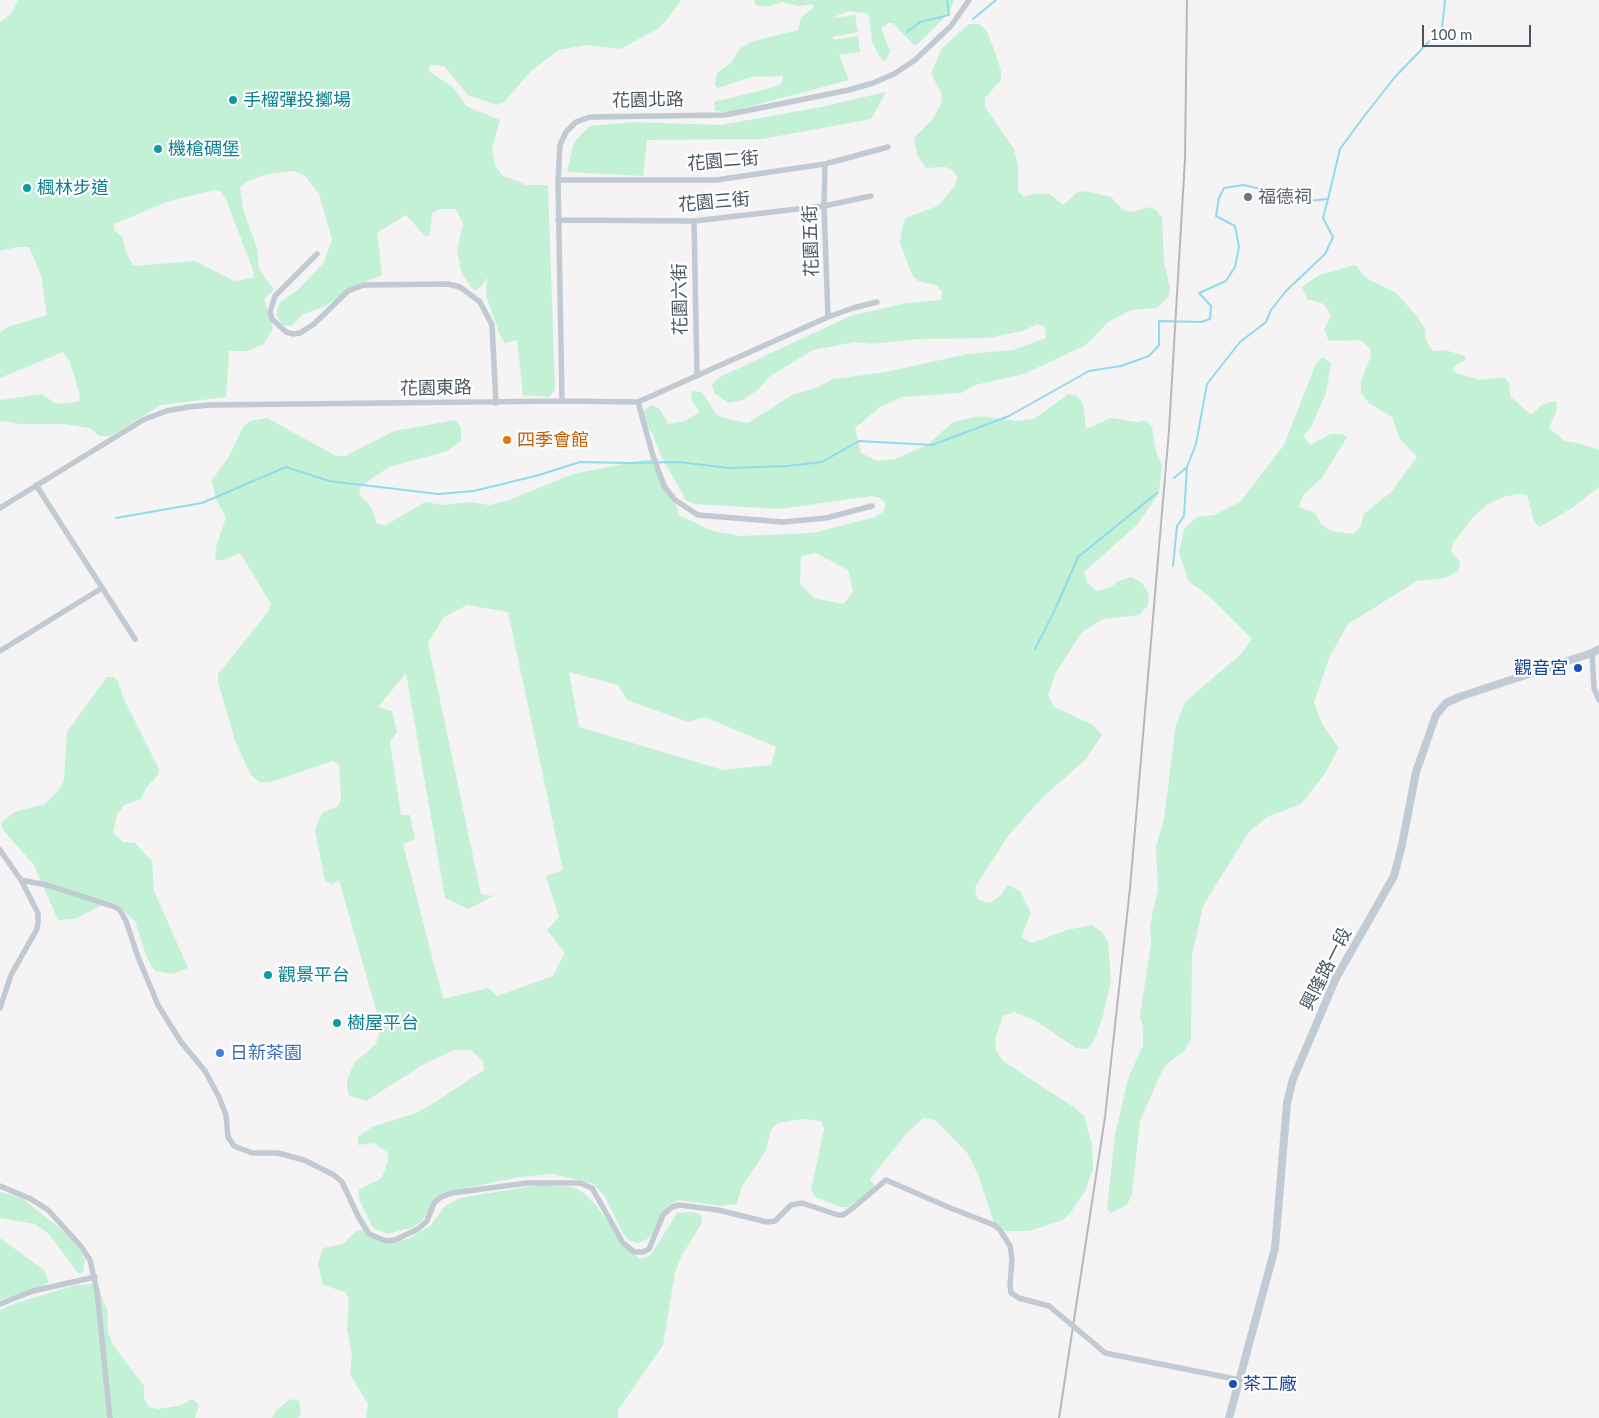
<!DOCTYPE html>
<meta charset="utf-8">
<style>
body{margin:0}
#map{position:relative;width:1599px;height:1418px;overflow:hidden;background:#f5f3f3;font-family:Lato,sans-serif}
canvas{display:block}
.scale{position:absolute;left:1422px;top:25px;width:109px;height:22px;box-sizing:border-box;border:2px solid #4a5661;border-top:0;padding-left:6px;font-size:15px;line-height:18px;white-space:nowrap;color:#4a5661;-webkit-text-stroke:4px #fff;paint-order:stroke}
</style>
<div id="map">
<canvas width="1599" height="1418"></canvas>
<div class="scale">100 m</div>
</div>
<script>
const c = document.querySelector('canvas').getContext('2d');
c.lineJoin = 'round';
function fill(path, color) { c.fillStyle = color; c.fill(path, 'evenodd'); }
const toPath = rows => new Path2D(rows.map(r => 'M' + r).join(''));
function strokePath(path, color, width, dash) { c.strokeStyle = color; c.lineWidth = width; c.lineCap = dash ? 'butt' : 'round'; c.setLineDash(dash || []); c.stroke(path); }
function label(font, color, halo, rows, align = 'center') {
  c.font = font + ' Lato,"Noto Sans TC",sans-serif'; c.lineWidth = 4.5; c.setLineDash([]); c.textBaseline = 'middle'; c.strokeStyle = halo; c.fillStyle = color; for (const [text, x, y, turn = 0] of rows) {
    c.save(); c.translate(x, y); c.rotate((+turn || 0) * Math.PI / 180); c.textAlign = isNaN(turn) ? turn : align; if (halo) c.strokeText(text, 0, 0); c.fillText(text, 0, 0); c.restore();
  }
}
const green = toPath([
 [18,0,681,0,665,22,656,30,620,49,586,45,559,50,531,71,505,101,497,105,468,95,444,66,431,65,428,68,430,72,454,88,466,106,500,120,492,149,495,166,503,176,523,183,525,186,526,185,548,185,555,389,549,397,523,395,517,340,505,343,500,335,486,296,487,277,483,284,476,290,472,288,462,274,457,250,463,224,456,209,440,209,432,213,430,234,426,237,406,215,377,233,382,275,353,287,324,307,303,314,291,326,282,325,276,314,280,302,298,290,324,262,332,239,319,194,305,176,294,171,267,174,246,182,240,188,243,209,257,248,259,269,274,290,264,299,273,328,264,344,247,351,227,351,229,353,226,397,161,405,111,436,99,436,90,428,64,424,21,424,2,421,0,422,0,400,42,394,56,404,79,402,80,396,70,362,63,352,0,378,0,332,8,327,47,315,41,275,29,247,17,247,0,251,0,22,10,15],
 [215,190,221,192,227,202,254,273,253,278,234,281,195,261,133,266,125,250,123,238,114,230,114,224,169,201],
 [754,0,954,0,949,13,918,44,914,45,893,23,889,23,881,28,890,51,885,62,879,56,872,41,869,16,866,13,848,11,832,18,855,15,858,32,832,37,834,40,858,36,860,52,839,55,849,80,729,112,715,111,714,102,779,86,783,80,782,76,751,77,718,88,715,85,717,73,731,63,740,48,751,42,798,30,801,18,814,7,812,4,799,6,782,2,770,6,757,6],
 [969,24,979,24,986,30,993,46,1001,71,1001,80,985,98,985,107,1014,149,1018,166,1018,191,1024,197,1032,194,1050,194,1063,205,1076,193,1085,191,1111,197,1123,210,1132,212,1149,207,1157,211,1162,218,1164,262,1170,288,1169,296,1157,308,1131,310,1108,322,1086,345,1024,374,975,385,961,393,902,397,880,407,855,428,861,453,877,461,895,459,927,445,953,422,981,416,1016,421,1034,419,1068,394,1077,396,1083,403,1086,429,1111,418,1137,422,1146,420,1152,427,1156,452,1162,465,1159,493,1137,525,1084,572,1087,583,1097,591,1109,588,1119,581,1131,577,1142,583,1149,594,1148,605,1139,615,1103,619,1082,632,1056,672,1048,695,1054,707,1093,725,1102,735,1086,759,1041,799,1008,836,975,887,977,899,990,903,1001,895,1008,885,1020,891,1031,913,1021,937,1032,943,1067,930,1092,925,1102,932,1108,942,1111,980,1103,1016,1095,1039,1087,1049,1076,1048,1036,1021,1014,1012,1003,1016,995,1039,996,1051,1003,1061,1075,1108,1084,1116,1092,1144,1093,1168,1085,1191,1071,1212,1063,1220,1029,1231,1006,1231,994,1223,979,1177,968,1154,935,1120,923,1118,906,1134,870,1179,875,1186,871,1194,848,1207,840,1207,816,1197,811,1190,824,1129,821,1121,803,1119,778,1123,772,1128,765,1152,741,1188,737,1204,721,1206,678,1200,669,1205,652,1234,646,1240,638,1243,630,1241,624,1235,605,1197,594,1184,553,1174,519,1177,467,1188,437,1201,427,1216,414,1227,388,1234,373,1228,359,1199,359,1190,382,1178,388,1161,388,1153,374,1143,358,1145,358,1137,372,1127,416,1113,432,1104,484,1070,483,1061,471,1050,454,1050,424,1064,366,1101,350,1096,347,1089,347,1081,354,1063,376,1044,381,1027,339,880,332,884,325,881,315,830,322,813,338,806,341,798,339,764,332,761,268,783,259,782,251,775,235,741,218,682,218,674,268,612,271,604,240,553,224,560,215,560,217,543,226,518,215,497,212,480,228,458,243,427,250,421,267,418,336,456,345,456,394,431,455,420,461,427,461,441,447,451,389,467,361,486,359,494,371,507,377,524,386,525,425,502,443,505,470,502,489,505,507,501,573,474,644,460,654,460,659,466,680,516,713,531,740,536,813,533,875,517,883,512,886,504,880,498,872,496,779,509,694,504,686,500,661,456,652,433,643,420,644,410,652,405,660,409,668,424,685,421,700,412,691,399,692,391,702,392,716,414,723,418,748,423,792,395,818,387,833,379,886,372,968,354,1013,350,1046,338,1045,327,1037,324,1022,331,988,338,920,339,871,344,855,342,813,350,769,377,758,390,743,400,728,403,714,393,712,385,718,378,850,316,906,303,941,300,942,291,936,285,918,281,912,275,900,243,901,235,905,218,938,206,955,186,957,177,953,170,945,167,926,168,917,155,914,138,933,119,941,104,942,95,931,73,942,48],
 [816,553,848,570,853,592,843,604,814,598,800,584,801,556],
 [467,605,508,612,563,870,546,876,559,917,547,930,565,953,553,976,497,996,488,988,443,999,403,844,415,839,410,815,401,815,390,742,397,732,392,711,378,707,406,673,445,898,468,909,493,896,481,894,428,643,444,617],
 [569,672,618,685,627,700,688,722,705,717,776,747,771,765,723,770,579,727],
 [886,92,871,119,762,139,647,140,643,176,567,172,574,142,590,126,633,122,721,125,821,107],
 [1355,265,1366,278,1396,293,1416,315,1425,329,1426,341,1433,351,1445,350,1465,356,1465,360,1454,366,1453,370,1456,373,1480,380,1504,377,1509,383,1510,396,1531,415,1543,404,1556,401,1557,409,1549,428,1565,441,1582,444,1599,450,1599,487,1572,508,1540,527,1534,522,1527,495,1518,494,1503,497,1488,504,1474,516,1453,543,1451,551,1460,562,1458,571,1445,578,1417,581,1348,624,1330,656,1314,702,1322,724,1339,748,1324,775,1301,804,1267,817,1248,833,1203,906,1192,955,1191,1039,1185,1050,1166,1065,1157,1082,1140,1121,1132,1194,1127,1205,1110,1213,1107,1208,1115,1135,1128,1079,1143,1045,1143,1028,1140,1016,1151,944,1150,925,1158,890,1156,847,1164,819,1176,724,1186,701,1241,654,1252,639,1209,596,1189,582,1179,553,1184,529,1197,517,1214,515,1240,502,1284,445,1315,366,1322,357,1331,363,1326,393,1311,427,1303,436,1310,445,1331,434,1342,434,1347,437,1322,478,1303,495,1299,507,1315,513,1321,524,1331,531,1354,534,1361,525,1364,514,1391,492,1417,457,1400,439,1392,417,1369,403,1361,393,1361,380,1371,356,1370,348,1360,340,1329,341,1324,330,1331,315,1324,304,1307,299,1302,287,1319,275],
 [107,677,114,677,118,682,124,699,159,769,158,775,146,788,141,799,124,805,117,815,113,833,123,842,135,843,152,861,154,891,188,968,172,974,155,971,146,956,135,921,117,905,106,903,75,919,58,920,34,865,3,830,1,824,5,819,15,812,45,804,58,791,64,780,67,732],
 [538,1185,572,1187,583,1192,595,1204,627,1249,640,1259,651,1255,677,1213,693,1212,701,1215,702,1223,682,1255,675,1272,663,1345,618,1410,618,1418,366,1418,368,1404,350,1374,352,1355,347,1329,349,1299,345,1292,323,1285,318,1264,323,1248,343,1244,355,1232,363,1229,388,1242,408,1239,430,1226,445,1206,460,1198],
 [0,1192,22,1198,74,1240,85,1259,83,1272,80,1274,77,1272,49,1234,35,1224,0,1218],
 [0,1238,44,1270,49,1282,43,1286,0,1300],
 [93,1284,99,1290,107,1310,108,1332,113,1345,144,1386,144,1399,149,1407,158,1409,182,1405,192,1399,199,1405,195,1418,0,1418,0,1310,16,1303,76,1285],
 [290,1399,299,1401,301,1414,298,1418,272,1418,276,1411]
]);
const stream = toPath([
 [973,19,996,0],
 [907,32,920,22,949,15,947,0],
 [1174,478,1187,467,1196,444,1207,384,1240,342,1266,322,1271,310,1286,291,1325,254,1333,237,1323,218,1328,199],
 [116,518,202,503,286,467,329,481,438,494,474,491,539,475,580,462,630,463,679,462,729,468,787,466,822,462,859,441,932,445,1009,416,1089,371,1121,366,1149,356,1159,345,1159,321,1201,322,1210,319,1211,306,1199,293,1226,281,1235,267,1239,247,1235,226,1216,216,1219,198,1224,188,1243,185,1280,193,1307,201,1328,199,1340,149,1365,115,1395,77,1442,28,1445,0],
 [1173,566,1177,526,1184,516,1187,467],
 [1035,649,1055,610,1078,557,1157,493]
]);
const street = toPath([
 [825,164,824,206,828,317],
 [558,180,716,180,825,164,888,147],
 [558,220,694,221,824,206,871,196],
 [694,221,697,376],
 [317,254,275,296,270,312,272,319,286,332,293,334,300,333,314,324,348,291,364,285,448,284,460,287,480,302,492,325,496,403],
 [562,401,558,180,560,145,566,132,576,122,590,117,725,115,849,90,873,83,894,74,915,60,951,26,969,0],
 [638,402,653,456,664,486,675,500,698,515,783,522,826,518,872,506],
 [36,485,135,639],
 [0,508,143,420,166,411,188,407,210,405,562,401,638,402,828,317,853,308,877,302],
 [0,651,102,588],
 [1592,653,1594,688,1599,700],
 [0,850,21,880,38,913,38,922,37,929,11,975,0,1008],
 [21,880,47,885,115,907,120,910,126,921,138,957,158,1005,181,1042,205,1071,219,1097,226,1115,228,1137,234,1146,252,1153,278,1153,304,1160,334,1175,342,1182,358,1216,369,1234,381,1239,386,1241,395,1240,418,1229,427,1221,434,1203,441,1197,452,1193,527,1183,580,1183,592,1188,623,1243,634,1252,643,1252,649,1249,663,1215,672,1207,679,1205,718,1210,767,1222,775,1221,791,1205,802,1203,838,1215,843,1215,853,1208,886,1180,948,1207,994,1225,1000,1230,1010,1246,1012,1259,1010,1285,1011,1293,1019,1298,1049,1306],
 [0,1186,31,1199,48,1210,80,1245,90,1260,97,1291,110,1418],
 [0,1304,33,1291,95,1277],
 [1096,1345,1105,1353,1240,1380]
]);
const secondary = toPath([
 [1229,1418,1275,1248,1287,1103,1293,1079,1336,978,1394,876,1402,845,1416,772,1436,715,1446,703,1459,697,1592,653,1599,649]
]);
const rail = toPath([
 [1059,1418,1105,1117,1130,888,1169,430,1185,159,1187,0]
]);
const streetBridge = toPath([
 [1049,1306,1096,1345]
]);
const markers = [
 [233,100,5,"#0f9aa8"],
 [158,149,5,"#0f9aa8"],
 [27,188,5,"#0f9aa8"],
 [1248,197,5,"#6b7280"],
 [507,440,5,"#e8710a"],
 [1578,668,5,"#1a4fb4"],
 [268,975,5,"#0f9aa8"],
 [337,1023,5,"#0f9aa8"],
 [220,1053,5,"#3f7fe0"],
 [1233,1384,5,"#1a4fb4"]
];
const cultureNames = [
 ["手榴彈投擲場",243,100],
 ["機槍碉堡",168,149],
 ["楓林步道",37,188],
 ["觀景平台",278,975],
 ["樹屋平台",347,1023]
];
const streetNames = [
 ["花園北路",648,100,-1],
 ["花園二街",723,161,-5],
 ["花園三街",714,202,-5],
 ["花園五街",811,241,-92],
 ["花園六街",680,299,-91],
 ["花園東路",436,388,-1],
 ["興隆路一段",1326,969,-63]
];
const worshipNames = [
 ["福德祠",1258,197]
];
const foodNames = [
 ["四季會館",517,440]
];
const transitNames = [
 ["觀音宮",1568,668],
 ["茶工廠",1243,1384,"left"]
];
const shopNames = [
 ["日新茶園",230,1053]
];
fill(green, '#c3f1d5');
strokePath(stream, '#90daee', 2);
strokePath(street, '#c1cad2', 5.5);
strokePath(secondary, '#c1cbd6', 8);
strokePath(rail, '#b5b8bd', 2);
strokePath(streetBridge, '#c1cad2', 5.5);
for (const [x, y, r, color] of markers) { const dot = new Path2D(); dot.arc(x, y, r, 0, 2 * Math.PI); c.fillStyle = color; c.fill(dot); strokePath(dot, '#fff', 2); }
label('18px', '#0d838f', '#fff', cultureNames, 'left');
label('18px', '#4a5661', '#fff', streetNames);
label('18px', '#5b616d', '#fff', worshipNames, 'left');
label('18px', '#c56008', '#fff', foodNames, 'left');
label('18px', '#164399', '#fff', transitNames, 'right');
label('18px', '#366cbe', '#fff', shopNames, 'left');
</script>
